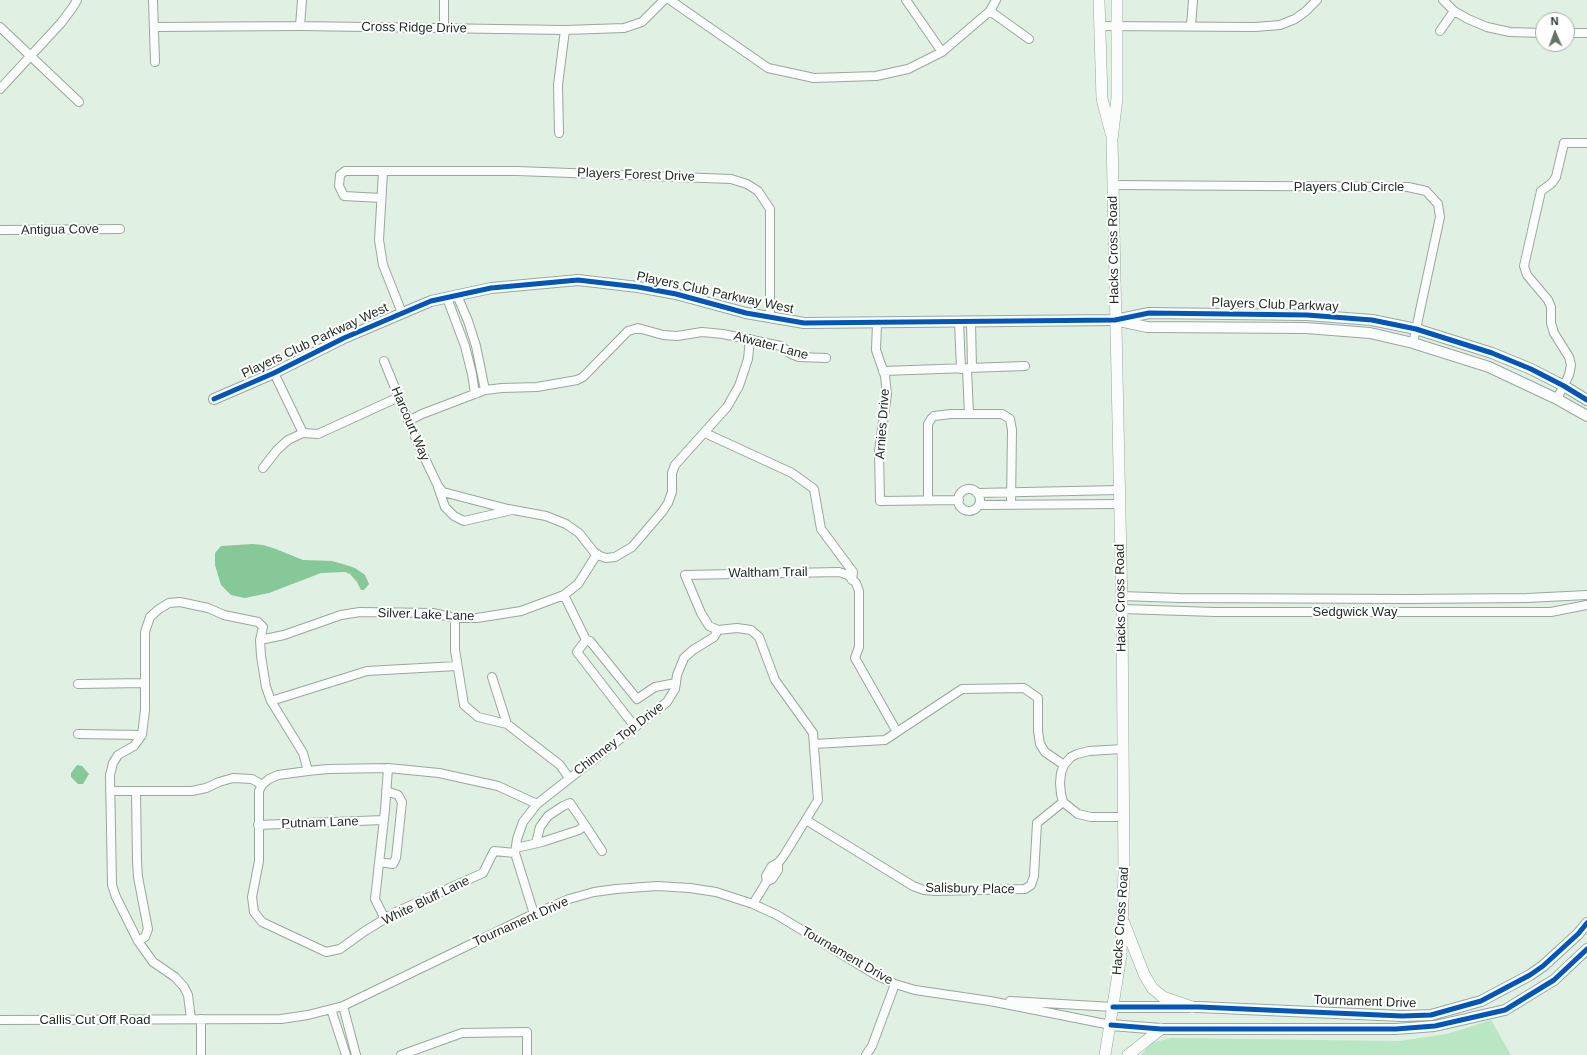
<!DOCTYPE html>
<style>
body{margin:0}
#map{position:relative;width:1587px;height:1055px;overflow:hidden;background:#e0f1e3;font-family:Arial,sans-serif}
canvas{display:block}
.north{position:absolute;left:1535px;top:12px;width:40px;height:40px;box-sizing:border-box;background:#fff;border:1px solid #a7aca8;border-radius:50%;rotate:358deg;font-size:11px;font-weight:700;line-height:16px;text-align:center;color:#232f25}
.north::after{content:'';display:block;margin:auto;width:14px;height:18px;background:#657368;clip-path:polygon(50% 0,100% 100%,50% 72%,0 100%)}
</style>
<div id="map">
<canvas width="1587" height="1055"></canvas>
<div class="north">N</div>
</div>
<script>
const c = document.querySelector('canvas').getContext('2d');
c.lineJoin = 'round';
function fill(path, color) { c.fillStyle = color; c.fill(path, 'evenodd'); }
const toPath = rows => new Path2D(rows.map(r => 'M' + r).join(''));
function strokePath(path, color, width, dash) { c.strokeStyle = color; c.lineWidth = width; c.lineCap = dash ? 'butt' : 'round'; c.setLineDash(dash || []); c.stroke(path); }
function label(font, color, halo, rows, align = 'center') {
  c.font = font + ' Arial,sans-serif'; c.lineWidth = 4; c.setLineDash([]); c.textBaseline = 'middle'; c.strokeStyle = halo; c.fillStyle = color; for (const [text, x, y, turn = 0] of rows) {
    c.save(); c.translate(x, y); c.rotate((+turn || 0) * Math.PI / 180); c.textAlign = isNaN(turn) ? turn : align; if (halo) c.strokeText(text, 0, 0); c.fillText(text, 0, 0); c.restore();
  }
}
const green = toPath([
 [1491,1020,1511,1055,1141,1055,1151,1043,1171,1038,1399,1041,1447,1034]
]);
const water = toPath([
 [252,544,263,545,276,549,303,560,332,561,343,564,355,568,365,575,369,584,364,590,361,590,357,582,350,574,345,572,321,573,269,593,245,598,231,595,221,585,215,565,215,553,221,546],
 [77,765,82,766,89,774,83,784,78,784,71,777,71,773]
]);
const minor = toPath([
 [153,0,155,62],
 [444,0,444,29],
 [670,0,768,68,814,78,876,76,908,69,942,52,990,11,996,0],
 [906,0,942,52],
 [1443,0,1454,11,1468,19,1487,27,1510,32,1543,33],
 [990,11,1029,39],
 [300,26,302,0],
 [1100,26,1255,27,1280,25,1295,19,1306,11,1317,0],
 [1191,26,1193,0],
 [0,27,79,102],
 [154,27,300,26,565,30,624,28,642,22,664,0],
 [1440,31,1454,11],
 [1567,33,1587,33],
 [0,89,61,23,73,7,77,0],
 [559,133,558,85,565,30],
 [383,172,379,240,383,265,402,313],
 [1113,185,1408,187,1426,191,1438,204,1440,217,1413,343],
 [381,198,344,196,339,186,340,175,345,171,517,171,731,179,747,184,758,191,770,209,770,316],
 [0,230,120,229],
 [457,295,468,321,476,346,485,390],
 [447,298,465,346,472,374,475,394],
 [959,322,961,369],
 [971,322,972,368],
 [877,323,876,350,885,376,887,394,879,451,880,501,959,500],
 [384,361,419,446,438,486,443,492,508,509,546,516,566,524,579,533,594,552,600,556,606,558,615,557,632,547,662,512,668,503,672,492,672,473,675,465,727,407,739,386,748,359,750,339],
 [967,369,969,414],
 [883,371,1025,366],
 [274,373,303,433],
 [1557,399,1569,375,1571,365,1569,357,1554,333,1551,323,1551,307,1548,300,1527,275,1524,266,1541,191,1552,183,1556,177,1564,143,1587,143],
 [408,421,422,414,485,390,502,388,537,387,577,380,583,377,628,331,638,328,663,335,677,336,702,332,723,334,781,346,791,354,799,357,826,358],
 [705,433,792,473,814,489,821,529,853,572,852,580],
 [263,468,277,450,288,440,303,433,318,434,399,397],
 [438,487,445,507,454,516,464,521,512,510],
 '958 500a11 11 0 1 1 22 0a11 11 0 1 1-22 0Z',
 [977,493,1119,490],
 [928,500,928,424,931,419,934,416,951,414,1002,414,1010,419,1012,430,1011,505],
 [979,505,1120,504],
 [564,595,586,640],
 [1121,596,1179,598,1407,599,1527,598,1587,595],
 [1122,609,1215,612,1551,612,1587,605],
 [455,618,455,650,464,705,478,717,507,724,560,765,569,778],
 [260,640,284,635,341,615,360,612,433,613,455,618,477,618,521,611,564,595,578,584,597,554],
 [586,640,590,641,637,699,655,687,676,683],
 [586,640,577,652,635,727],
 [492,677,507,724],
 [78,684,144,683],
 [271,701,367,671,457,666],
 [78,734,142,735],
 [814,744,885,740,962,689,1024,688,1038,698,1038,731,1040,744,1045,752,1064,765],
 [1122,749,1089,751,1077,754,1071,757,1064,765,1061,773,1060,783,1061,794,1063,802,1078,814,1091,817,1124,817],
 [262,785,259,791,259,861,252,897,254,912,262,922,326,952,340,949,365,931,396,912,483,873,494,851,515,853],
 [110,791,192,791,206,788,219,782,233,778,252,779,262,785,269,779,278,775,308,771,328,769,388,768,439,773,498,786,537,804],
 [136,791,137,861,138,877,148,929,145,937,138,941,153,962,175,977,184,987,188,995,191,1019],
 [806,820,913,886,924,890,935,891,1025,889,1031,885,1034,876,1037,823,1063,802],
 [258,825,383,820],
 [585,825,602,851],
 [516,848,542,842,579,830,585,825,570,803,563,806,548,816,540,827,536,843],
 [379,862,393,864,396,858,402,802,398,795,386,791],
 [767,881,772,879,778,870,778,863],
 [753,904,767,881,766,876,770,869,772,866,778,863,783,857,818,800,813,733,775,680,759,637,751,630,737,628,718,630,709,626,701,613,685,575,839,572,848,575,856,583,859,591,859,647,855,658,897,732],
 [534,914,515,853,517,839,523,822,537,804,667,702,675,689,677,675,684,658,693,650,714,637,718,630],
 [385,919,375,899,385,810,388,768],
 [138,941,116,897,112,885,110,775,113,763,118,755,134,746,142,735,145,710,145,632,150,617,159,609,169,603,180,602,208,608,224,615,258,622,263,627,260,640,261,656,266,687,271,701,303,753,308,771],
 [1010,1001,1113,1007],
 [343,1006,356,1055],
 [331,1009,346,1055],
 [201,1019,201,1055],
 [0,1020,281,1019,308,1015,343,1006,527,917,569,899,594,892,616,889,657,886,690,888,716,892,753,904,777,915,876,975,895,984,915,990,990,1001,1111,1025],
 [401,1055,462,1033,527,1032,527,1055],
 [866,1055,872,1046,895,984]
]);
const tertiary = toPath([
 [1119,321,1147,327,1306,328,1370,333,1413,343,1489,367,1557,399,1587,416],
 [214,399,274,373,344,338,431,301,491,288,578,280,638,287,676,294,746,313,804,323,1115,320,1149,313,1307,315,1372,320,1416,329,1492,353,1531,369,1564,386,1587,400],
 [1113,1007,1199,1007,1402,1016,1431,1015,1481,1001,1530,975,1543,966,1578,934,1587,923],
 [1111,1025,1161,1029,1396,1029,1435,1026,1505,1010,1554,980,1587,949]
]);
const secondary = toPath([
 [1099,0,1102,99,1111,133],
 [1124,923,1144,974,1152,988,1163,997,1192,1007],
 [1105,1055,1121,955,1124,873,1122,609,1112,139,1117,98,1117,0],
 [1128,1055,1161,1029]
]);
const cycleway = toPath([
 [214,399,274,373,344,338,431,301,491,288,578,280,638,287,676,294,746,313,804,323,1115,320,1149,313,1307,315,1372,320,1416,329,1492,353,1531,369,1564,386,1587,400],
 [1113,1007,1199,1007,1402,1016,1431,1015,1481,1001,1530,975,1543,966,1578,934,1587,923],
 [1111,1025,1161,1029,1396,1029,1435,1026,1505,1010,1554,980,1587,949]
]);
const streetNames = [
 ["Cross Ridge Drive",414,28,1],
 ["Players Forest Drive",636,175,2],
 ["Players Club Circle",1349,187],
 ["Antigua Cove",60,230,-1],
 ["Hacks Cross Road",1114,250,-91],
 ["Players Club Parkway West",715,293,12],
 ["Players Club Parkway",1275,305,2],
 ["Players Club Parkway West",315,341,-25],
 ["Atwater Lane",771,346,15],
 ["Harcourt Way",410,424,67],
 ["Arnies Drive",883,424,-86],
 ["Waltham Trail",768,573,-1],
 ["Hacks Cross Road",1121,598,-91],
 ["Sedgwick Way",1355,612],
 ["Silver Lake Lane",426,615,2],
 ["Chimney Top Drive",619,739,-38],
 ["Putnam Lane",320,823,-2],
 ["Salisbury Place",970,889,1],
 ["White Bluff Lane",426,901,-26],
 ["Hacks Cross Road",1121,921,-86],
 ["Tournament Drive",521,922,-24],
 ["Tournament Drive",847,956,30],
 ["Tournament Drive",1365,1002,2],
 ["Callis Cut Off Road",95,1020]
];
fill(green, '#b9e7c3');
fill(water, '#86c897');
strokePath(minor, '#9aa79d', 10);
strokePath(tertiary, '#9aa79d', 12);
strokePath(secondary, '#9aa79d', 12);
strokePath(minor, '#fafdfb', 8);
strokePath(tertiary, '#fafdfb', 10);
strokePath(secondary, '#fafdfb', 11);
strokePath(cycleway, '#0057b8', 5);
label('13px', '#232f25', '#fff', streetNames);
</script>
